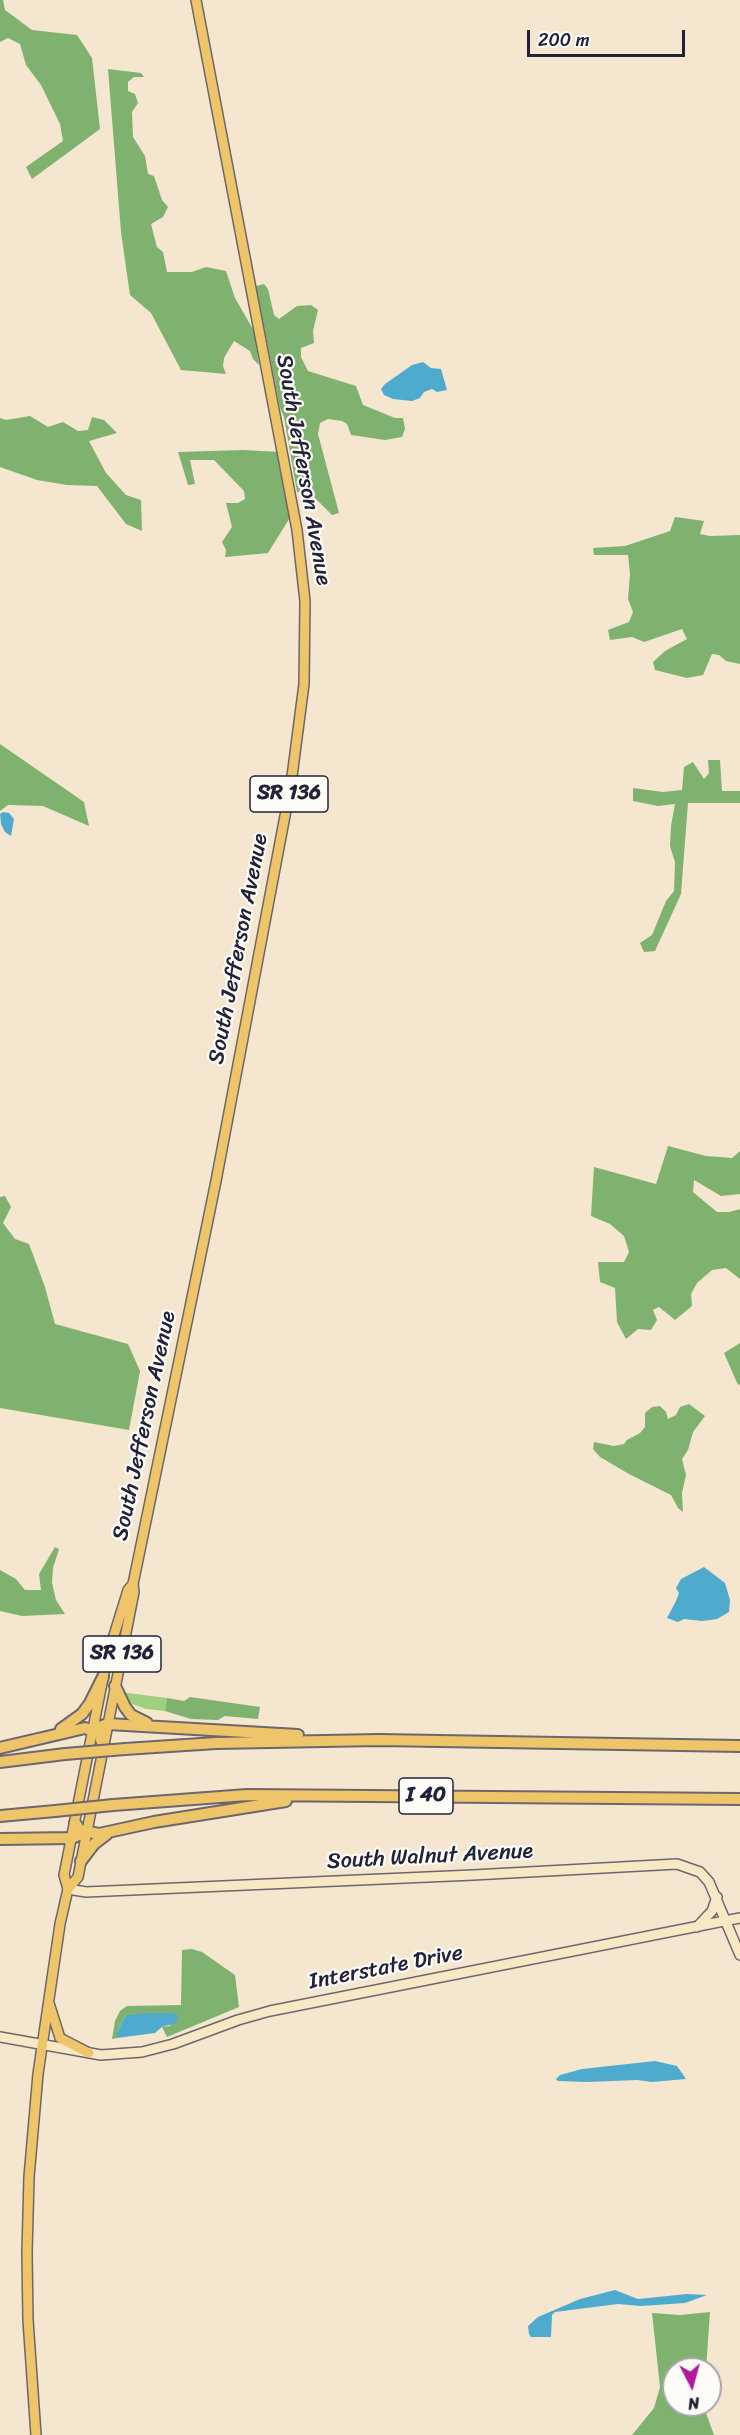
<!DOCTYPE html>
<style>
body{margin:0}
#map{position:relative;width:740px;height:2435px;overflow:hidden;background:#f5e6d0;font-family:Sriracha,sans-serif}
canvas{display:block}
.north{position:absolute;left:662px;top:2357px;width:60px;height:60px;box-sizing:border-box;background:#fdfcf7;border:2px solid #a5a5ac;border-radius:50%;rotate:174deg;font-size:16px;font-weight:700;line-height:24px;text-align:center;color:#22223b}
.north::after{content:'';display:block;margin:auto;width:21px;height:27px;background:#b5179e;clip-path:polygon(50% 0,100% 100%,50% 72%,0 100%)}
.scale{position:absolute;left:527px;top:30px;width:158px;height:27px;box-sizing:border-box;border:3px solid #22223b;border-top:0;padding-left:8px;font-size:18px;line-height:21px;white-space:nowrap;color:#22223b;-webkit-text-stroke:4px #fdfcf7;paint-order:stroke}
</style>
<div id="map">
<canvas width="740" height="2435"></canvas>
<div class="north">N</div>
<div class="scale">200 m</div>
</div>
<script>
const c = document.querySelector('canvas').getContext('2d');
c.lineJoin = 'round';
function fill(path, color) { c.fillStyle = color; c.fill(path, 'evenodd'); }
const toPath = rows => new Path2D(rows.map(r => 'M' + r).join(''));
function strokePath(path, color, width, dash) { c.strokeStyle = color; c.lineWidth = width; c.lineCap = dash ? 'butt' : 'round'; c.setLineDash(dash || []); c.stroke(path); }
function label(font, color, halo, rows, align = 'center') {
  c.font = font + ' Sriracha,sans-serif'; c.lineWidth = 4.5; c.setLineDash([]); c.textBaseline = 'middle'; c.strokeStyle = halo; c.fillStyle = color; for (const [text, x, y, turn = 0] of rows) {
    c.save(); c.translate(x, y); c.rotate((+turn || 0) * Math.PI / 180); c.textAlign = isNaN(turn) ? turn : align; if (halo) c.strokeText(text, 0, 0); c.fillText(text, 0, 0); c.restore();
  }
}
const green = toPath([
 [120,1692,167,1698,165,1711,146,1709,127,1702]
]);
const forest = toPath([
 [0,0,3,0,5,10,32,30,77,35,92,58,100,129,32,179,26,167,63,141,60,124,41,85,26,65,20,44,8,38,0,42],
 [108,69,141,73,144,77,134,77,128,82,128,91,135,94,138,103,132,112,133,137,145,156,148,174,154,176,162,200,168,207,163,217,151,224,157,247,163,252,167,272,192,272,206,267,226,271,235,298,254,331,259,365,253,359,250,351,234,341,224,358,223,366,226,374,181,370,151,313,130,295,121,232],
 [264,284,268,289,274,315,279,319,297,306,311,305,318,310,313,331,314,343,301,348,301,357,308,371,356,386,363,405,395,418,403,418,405,429,402,437,385,440,351,435,347,424,342,421,328,419,320,423,318,434,339,513,332,515,311,494,297,492,284,417,280,408,256,286],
 [30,416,48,427,63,422,78,431,88,430,92,417,104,420,117,433,89,441,106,473,126,495,141,500,142,531,126,524,97,486,67,485,37,480,0,467,0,418,6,420],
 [243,450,280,452,291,516,268,553,225,557,226,550,222,542,232,527,226,503,238,503,245,499,244,491,214,460,190,460,195,484,188,485,178,452],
 [675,517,704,521,700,534,710,536,740,535,740,664,726,661,719,655,712,654,703,675,687,678,655,670,653,662,665,651,687,639,682,629,644,642,632,637,610,640,608,630,629,622,633,612,628,599,630,574,628,555,594,555,593,548,625,546,670,531],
 [0,744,84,802,89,826,43,806,8,805,0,811],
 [708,760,720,760,722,791,740,791,740,803,688,803,681,894,655,951,644,952,640,943,652,935,666,901,674,891,675,862,670,846,671,826,675,804,658,806,633,801,633,788,663,792,682,790,684,767,693,762,704,779,709,773],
 [668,1146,706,1156,732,1158,740,1151,740,1194,721,1196,694,1180,693,1192,717,1212,729,1212,740,1209,740,1279,726,1268,712,1270,697,1283,691,1294,692,1306,675,1320,659,1307,653,1310,657,1320,651,1330,638,1329,626,1339,617,1322,615,1288,600,1282,598,1262,624,1262,629,1252,624,1236,610,1224,591,1216,594,1167,656,1184],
 [5,1196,11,1207,3,1223,15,1239,29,1244,45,1287,55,1324,128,1344,140,1371,129,1430,0,1408,0,1197],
 [740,1343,740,1384,738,1385,724,1353],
 [689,1404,705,1416,693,1432,688,1450,682,1459,686,1475,682,1493,683,1512,678,1508,671,1495,629,1474,600,1457,593,1449,594,1442,614,1446,624,1444,627,1440,640,1433,645,1427,645,1413,652,1407,660,1406,666,1412,668,1419,676,1415,680,1407],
 [55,1547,59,1549,53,1568,52,1583,56,1600,65,1614,22,1616,0,1611,0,1570,16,1579,25,1590,41,1590,39,1574],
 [190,1697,260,1707,258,1719,225,1716,218,1720,191,1719,165,1711,167,1698,184,1701],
 [192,1949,202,1952,235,1975,239,2007,167,2037,162,2027,170,2026,173,2013,126,2015,117,2032,117,2038,112,2039,115,2021,120,2011,127,2006,181,2005,182,1950],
 [710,2312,706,2369,674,2369,674,2405,703,2405,714,2435,632,2435,654,2408,660,2387,652,2313,680,2315]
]);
const water = toPath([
 [423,362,431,368,441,369,447,390,437,392,432,389,424,392,420,398,412,401,393,399,384,395,381,389,385,384,412,365],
 [3,812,9,813,14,819,11,836,5,832,1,824,0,814],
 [704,1567,725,1583,730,1600,729,1612,717,1619,702,1621,684,1619,678,1622,667,1618,676,1601,679,1593,676,1588,681,1579],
 [147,2013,173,2013,177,2015,178,2018,176,2023,162,2027,155,2033,117,2038,117,2032,126,2015],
 [655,2061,677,2066,686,2079,652,2082,637,2080,587,2082,558,2081,556,2079,560,2075,582,2069],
 [615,2290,638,2299,687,2294,707,2295,685,2303,641,2306,618,2304,555,2312,552,2315,551,2337,531,2337,529,2334,528,2326,538,2317,580,2299]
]);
const secondary = toPath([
 [68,1889,86,1892,473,1875,677,1864,700,1872,709,1882,740,1955],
 [697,1927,712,1911,717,1897],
 [0,2037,101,2055,142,2052,173,2044,238,2020,270,2011,740,1918]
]);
const primary = toPath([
 [68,1889,64,1875,107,1658,128,1590,133,1584,216,1181,291,784,304,684,305,601,297,530,196,0],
 [49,2003,60,2038,89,2053],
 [36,2435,28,2320,27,2253,29,2177,38,2074,60,1924,68,1889,78,1877,134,1592,133,1584]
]);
const highway = toPath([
 [115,1686,125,1707,131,1715,147,1723],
 [61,1729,82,1714,90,1703,103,1677],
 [93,1729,108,1724,298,1735],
 [0,1748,85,1728,99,1733,103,1746],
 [125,1749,216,1743,379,1740,740,1746],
 [0,1762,65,1754],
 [113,1805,247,1795,740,1799],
 [0,1816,55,1811],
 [75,1823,80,1830,99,1834,154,1822,286,1801],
 [0,1839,72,1838,86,1832],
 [81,1861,94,1844,107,1834]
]);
const highwayBridge = toPath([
 [65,1754,125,1749],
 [55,1811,113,1805]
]);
const shields = [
 [289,794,78],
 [122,1654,78],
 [426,1796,54]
];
const shieldNames = [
 ["SR 136",289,794],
 ["SR 136",122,1654],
 ["I 40",426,1796]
];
const streetNames = [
 ["South Jefferson Avenue",303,470,80],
 ["South Jefferson Avenue",239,949,-79],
 ["South Jefferson Avenue",145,1426,-78],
 ["South Walnut Avenue",430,1857,-3],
 ["Interstate Drive",386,1968,-11]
];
fill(green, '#9ed07f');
fill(forest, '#7eb26e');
fill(water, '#4fabcd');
strokePath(secondary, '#6c676f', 12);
strokePath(primary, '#6c676f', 12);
strokePath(highway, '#6c676f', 14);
strokePath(secondary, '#f8e8c3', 9);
strokePath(primary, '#eec569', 9);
strokePath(highway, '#eec569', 10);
strokePath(highwayBridge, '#6c676f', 14, []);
strokePath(highwayBridge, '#eec569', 10);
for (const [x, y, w] of shields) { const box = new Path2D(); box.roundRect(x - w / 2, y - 18, w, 36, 4.5); c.fillStyle = '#fdfcf7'; c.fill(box); strokePath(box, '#22223b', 1.5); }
label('bold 21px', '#22223b', null, shieldNames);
label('22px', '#22223b', '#fdfcf7', streetNames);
</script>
